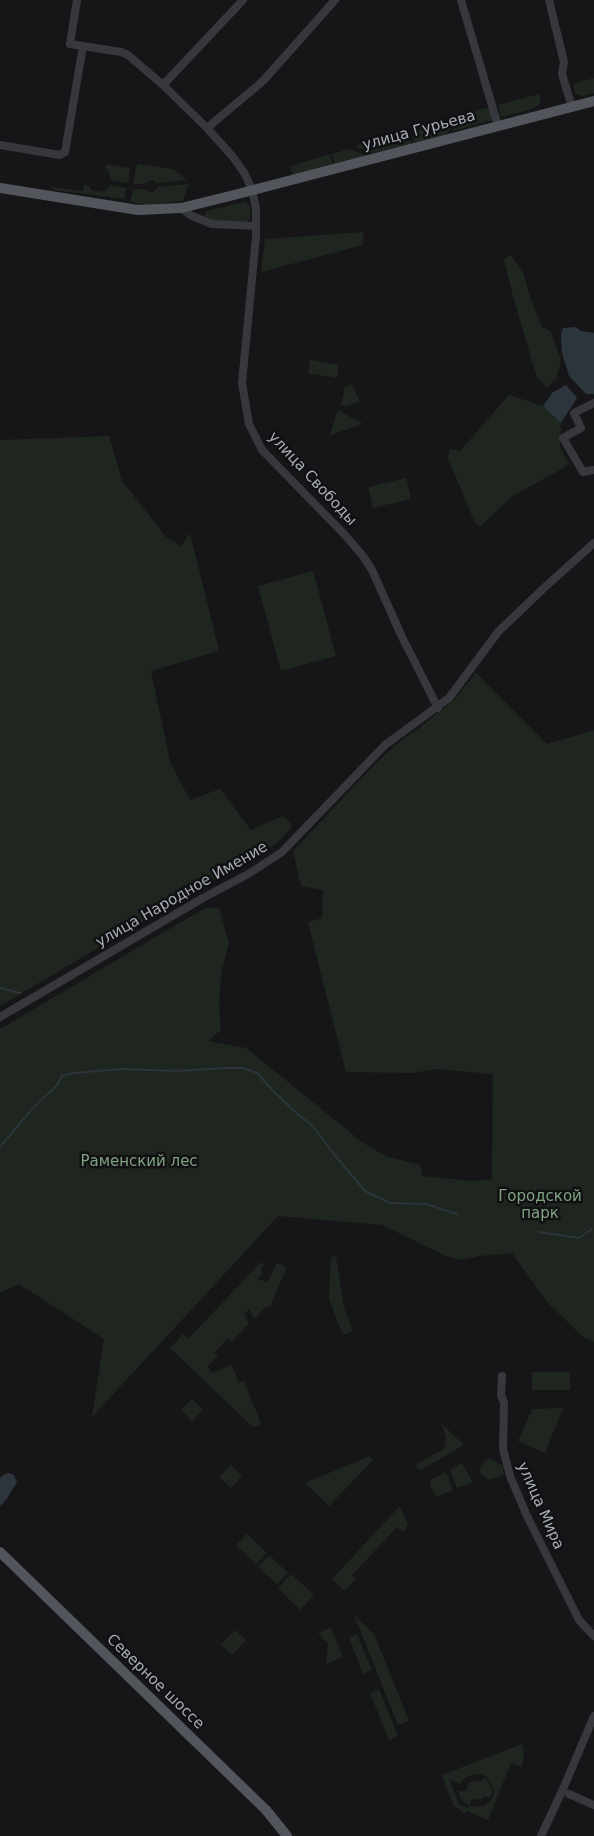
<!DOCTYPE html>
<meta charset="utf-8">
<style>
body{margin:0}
canvas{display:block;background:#161618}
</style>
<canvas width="594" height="1836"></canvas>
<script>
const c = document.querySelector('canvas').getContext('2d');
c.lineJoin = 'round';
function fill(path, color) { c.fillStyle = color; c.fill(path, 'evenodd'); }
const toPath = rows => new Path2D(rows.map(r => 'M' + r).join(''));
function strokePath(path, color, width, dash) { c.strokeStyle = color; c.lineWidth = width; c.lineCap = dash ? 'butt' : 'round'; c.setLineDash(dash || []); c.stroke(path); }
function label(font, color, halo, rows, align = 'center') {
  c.font = font + ' "DejaVu Sans",sans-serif'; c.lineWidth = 5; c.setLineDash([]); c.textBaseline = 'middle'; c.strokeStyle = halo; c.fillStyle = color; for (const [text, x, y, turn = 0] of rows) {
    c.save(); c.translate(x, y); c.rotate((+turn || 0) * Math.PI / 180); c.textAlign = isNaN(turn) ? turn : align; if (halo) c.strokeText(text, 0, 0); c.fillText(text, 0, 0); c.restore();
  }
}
const green = toPath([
 [594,78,594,93,582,96,575,93,573,84],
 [539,94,541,103,532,109,501,117,498,105],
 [490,107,493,120,452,131,467,113],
 [460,118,446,135,414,143,412,132],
 [409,132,412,144,372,153,354,146],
 [349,149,367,156,335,164,332,154],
 [330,154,333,164,293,176,290,166],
 [106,164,130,168,128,183,111,180,108,170,105,169],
 [137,164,173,169,187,180,156,183,154,180,151,180,144,184,133,184],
 [84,184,90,187,91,190,104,192,110,185,127,188,124,199,54,190,50,187,83,191],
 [189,184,183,201,147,205,130,202,133,189,145,189,149,192,153,192,158,187],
 [245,202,251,207,250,219,247,222,208,220,204,217,206,211],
 [363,232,363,245,261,272,265,239],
 [511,255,523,273,531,300,542,327,551,332,561,360,556,379,547,387,537,378,513,296,504,259],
 [310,360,339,365,337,378,308,373],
 [352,384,360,402,346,406,341,405,345,387],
 [509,395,543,406,561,423,560,447,569,464,555,473,512,496,481,526,475,523,448,458,450,449,460,451],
 [338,410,363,424,330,435],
 [109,436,122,481,166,537,181,546,190,533,219,651,151,671,170,762,190,800,220,789,251,830,283,816,291,823,291,828,276,844,245,864,197,889,0,1006,0,440],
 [406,478,411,499,373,508,368,487],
 [313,571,336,656,281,671,258,586],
 [476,673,547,744,594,730,594,1342,583,1337,547,1302,512,1253,479,1256,460,1260,446,1256,382,1225,278,1216,92,1417,104,1339,19,1284,0,1293,0,1029,205,908,219,908,229,943,222,969,219,1002,221,1030,208,1041,246,1048,362,1142,385,1156,420,1165,422,1176,472,1181,492,1179,493,1074,436,1069,412,1073,346,1072,308,922,322,918,323,890,301,886,293,851,376,763,405,737,418,729,454,700],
 [336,1256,344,1308,353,1331,343,1335,329,1299,331,1257],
 [261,1262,264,1265,260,1270,263,1273,257,1279,268,1282,277,1263,287,1267,270,1307,267,1306,254,1319,249,1309,244,1314,249,1324,231,1342,228,1338,214,1353,218,1356,208,1366,211,1373,232,1365,239,1383,244,1381,261,1424,253,1427,170,1348,183,1334,189,1338],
 [532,1372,570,1372,570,1390,532,1390],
 [192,1399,203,1410,192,1421,181,1410],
 [563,1408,545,1453,518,1441,532,1409],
 [442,1424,464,1445,421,1470,417,1469,416,1466,418,1463,444,1449,446,1439],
 [370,1456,373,1460,329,1506,305,1483],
 [490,1459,502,1465,504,1472,503,1475,489,1480,481,1475,479,1469,484,1461],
 [462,1463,472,1481,471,1483,457,1488,450,1470],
 [231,1465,242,1476,231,1488,219,1477],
 [446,1472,453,1490,436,1497,430,1486,431,1480],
 [400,1506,408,1525,403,1532,397,1527,352,1575,356,1579,345,1591,332,1579],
 [247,1534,267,1553,256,1564,236,1545],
 [269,1555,288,1573,277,1584,258,1567],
 [291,1574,314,1595,300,1610,278,1588],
 [354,1615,374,1634,409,1721,398,1725],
 [331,1628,343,1657,326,1664,328,1644,318,1633],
 [235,1630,246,1640,232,1655,221,1645],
 [357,1634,372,1670,363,1674,349,1637],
 [379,1689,398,1736,389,1740,370,1693],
 [522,1744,524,1751,522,1767,511,1763,488,1820,467,1811,465,1814,453,1805,442,1775],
 [474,1774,481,1774,488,1778,494,1791,492,1799,484,1806,476,1807,469,1805,471,1800,481,1799,485,1796,490,1798,492,1792,490,1785,487,1779,483,1778,481,1782,474,1781,469,1783,466,1791,458,1791,462,1801,469,1805,468,1808,459,1804,449,1779,460,1784,464,1778]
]);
const water = toPath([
 [576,327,581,331,594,333,594,394,586,394,569,376,562,353,561,334,563,328],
 [566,385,577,398,561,423,543,406,553,392],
 [9,1473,14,1475,17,1482,6,1500,0,1506,0,1478,5,1474]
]);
const stream = toPath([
 [0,988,20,993],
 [0,1147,32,1109,58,1084,62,1076,73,1073,122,1069,177,1071,225,1068,243,1068,257,1073,273,1091,301,1117,312,1125,338,1159,365,1191,390,1203,426,1204,457,1214],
 [539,1232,579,1238,592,1229]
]);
const minor = toPath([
 [77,0,70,44,121,52,128,55,163,85,207,128,233,157,245,174,252,190,256,208,256,237,242,383,249,424,262,450,345,535,363,556,372,570,402,637,438,708],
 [461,0,498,126],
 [549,0,564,62,562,74,572,107],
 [163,85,243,0],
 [207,128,263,81,335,0],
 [0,145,60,155,65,152,83,46],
 [181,208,192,216,212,224,256,226],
 [594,403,574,413,581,428,563,438,583,472,594,470],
 [0,1017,203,898,250,873,282,852,385,745,449,698,498,632,545,587,594,543],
 [502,1376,501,1395,504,1403,503,1449,510,1476,527,1516,579,1620,594,1636],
 [569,1794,594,1805],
 [541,1836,563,1789,594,1716]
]);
const major = toPath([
 [0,188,138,210,181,208,234,195,594,101],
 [0,1552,266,1810,287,1836]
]);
const streetNames = [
 ["улица Гурьева",419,131,-15],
 ["улица Свободы",312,479,47],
 ["улица Народное Имение",182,895,-30],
 ["улица Мира",540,1506,66],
 ["Северное шоссе",155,1682,44]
];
const parkNames = [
 ["Раменский лес",139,1162],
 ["Городской",540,1197],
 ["парк",540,1214]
];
fill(green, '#1e261f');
fill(water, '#2c353c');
strokePath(stream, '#2c353c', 2);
strokePath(minor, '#37383d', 8);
strokePath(major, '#53555c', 10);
label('15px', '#a8adb8', '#111113', streetNames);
label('15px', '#7fa381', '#111113', parkNames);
</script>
